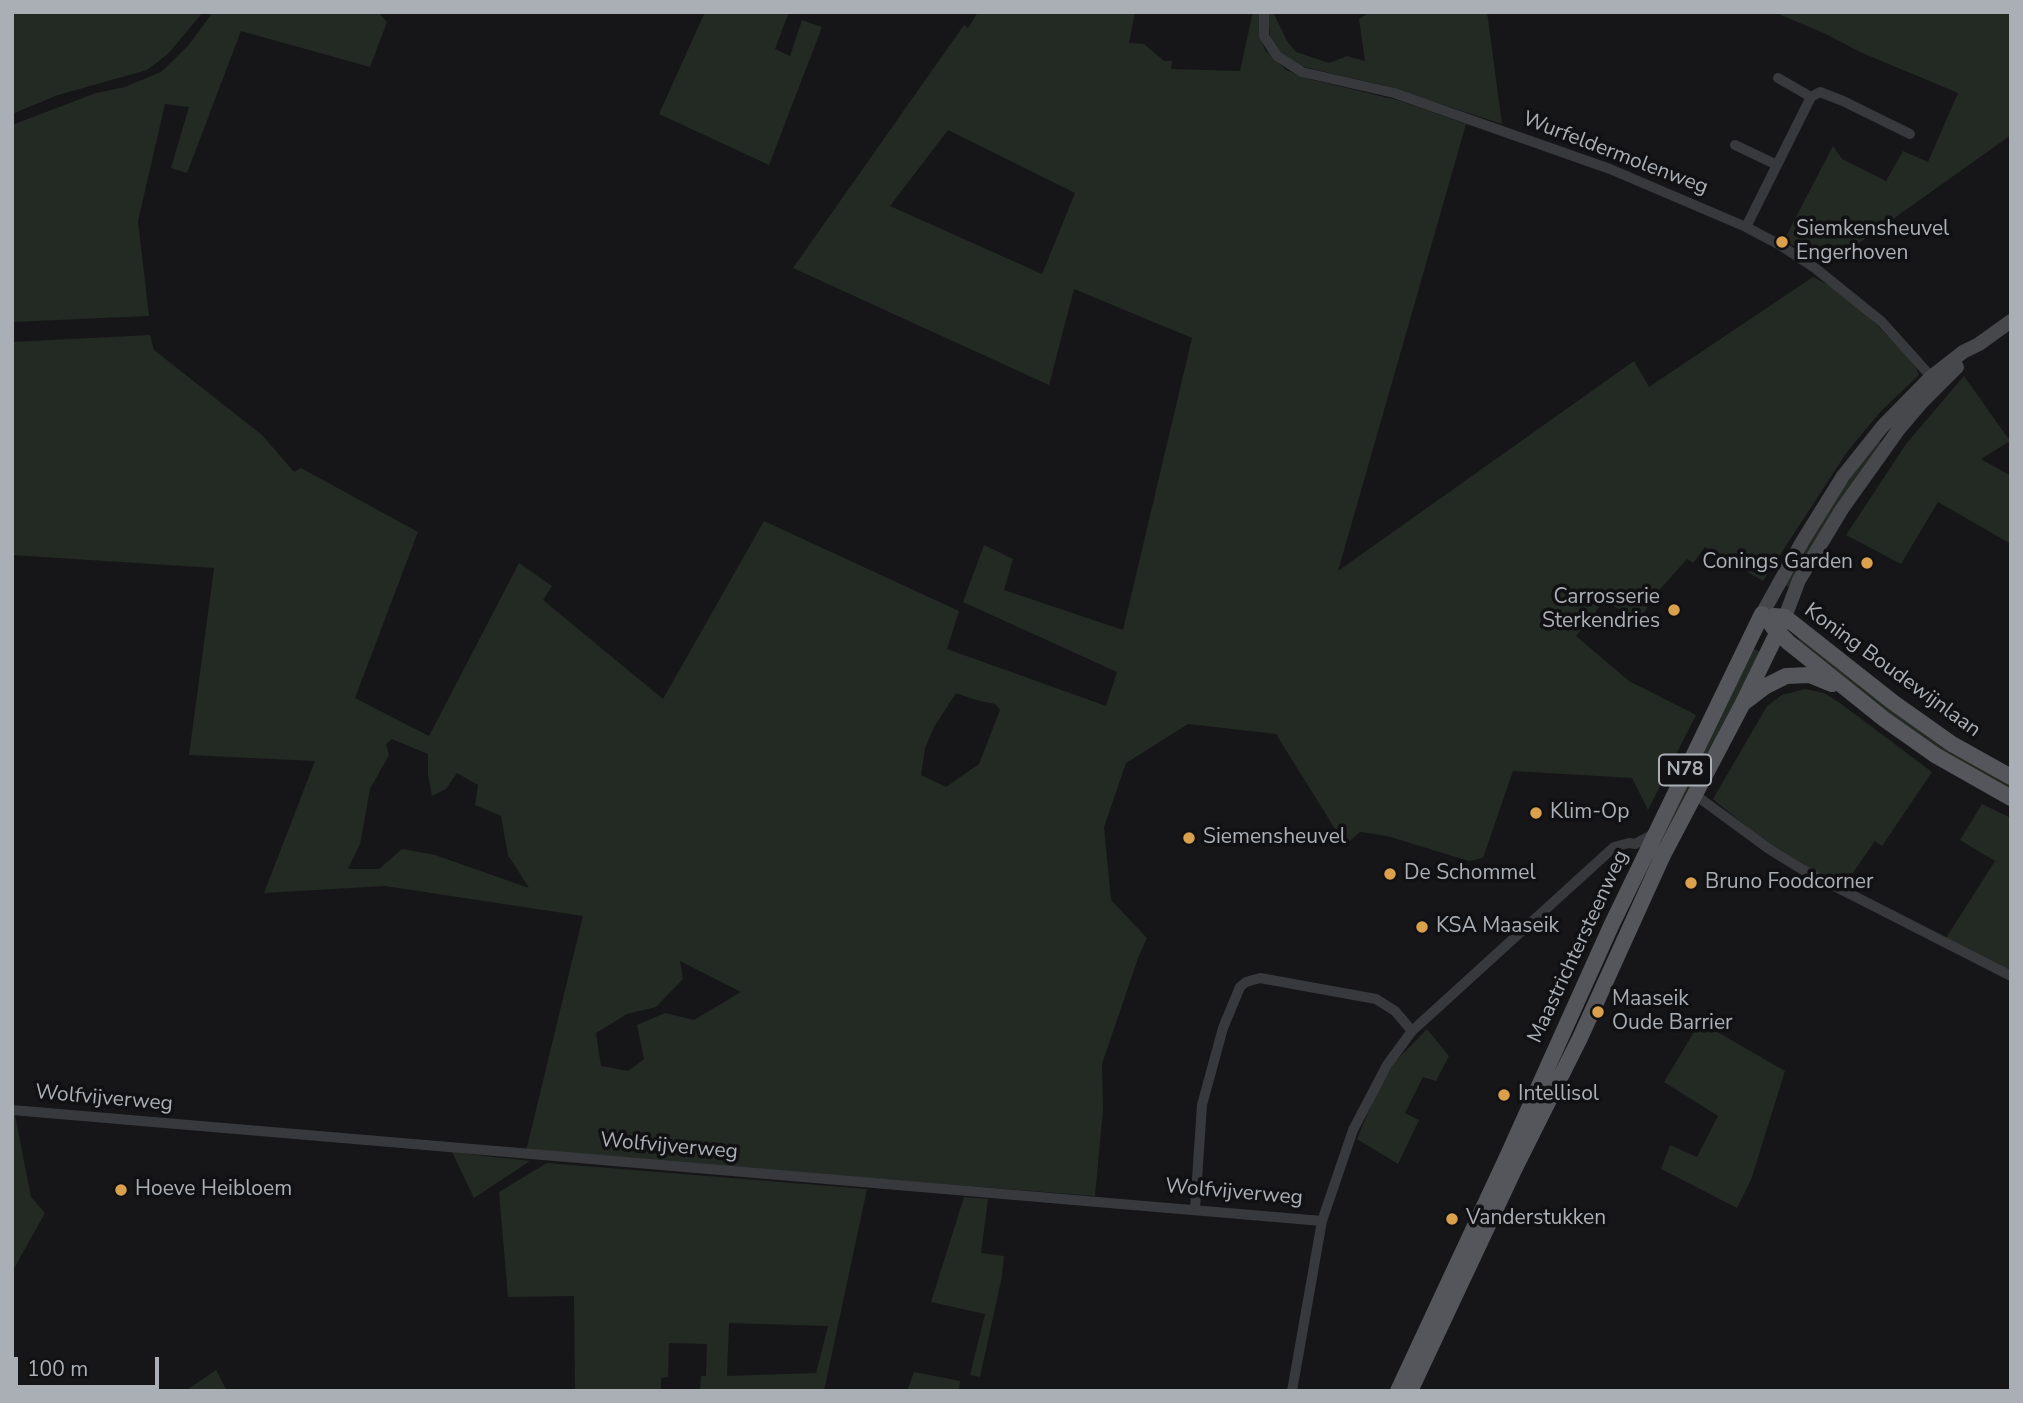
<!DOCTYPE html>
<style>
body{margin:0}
#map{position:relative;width:2023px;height:1403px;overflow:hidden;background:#161618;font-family:"Nunito Sans",sans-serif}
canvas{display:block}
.frame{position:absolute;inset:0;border:14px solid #aaafb6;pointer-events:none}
.scale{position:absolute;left:14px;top:1357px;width:145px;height:32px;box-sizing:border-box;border:4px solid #aaafb6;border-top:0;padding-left:9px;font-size:21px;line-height:24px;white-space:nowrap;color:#aaafb6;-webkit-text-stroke:5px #111113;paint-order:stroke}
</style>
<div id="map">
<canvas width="2023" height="1403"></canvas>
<div class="frame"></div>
<div class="scale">100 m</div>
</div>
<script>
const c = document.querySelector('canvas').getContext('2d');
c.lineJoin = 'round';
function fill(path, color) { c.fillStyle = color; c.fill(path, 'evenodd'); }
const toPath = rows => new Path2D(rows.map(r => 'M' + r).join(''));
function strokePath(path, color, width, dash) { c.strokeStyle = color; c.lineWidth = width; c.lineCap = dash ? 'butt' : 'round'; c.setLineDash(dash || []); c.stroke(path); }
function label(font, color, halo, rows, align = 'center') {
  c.font = font + ' "Nunito Sans",sans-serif'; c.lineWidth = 7; c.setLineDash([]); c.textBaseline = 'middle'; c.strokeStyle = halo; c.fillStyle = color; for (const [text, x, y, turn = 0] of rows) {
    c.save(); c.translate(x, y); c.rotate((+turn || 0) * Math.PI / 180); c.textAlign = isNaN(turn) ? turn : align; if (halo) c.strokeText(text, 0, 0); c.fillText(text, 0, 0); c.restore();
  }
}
const green = toPath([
 [12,12,203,12,168,54,147,70,58,95,12,114],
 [213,12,378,12,387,22,370,67,241,31,187,173,171,168,189,107,165,104,138,221,149,316,12,322,12,125,96,93,125,87,161,72,188,46],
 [705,12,789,12,775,49,790,56,802,20,822,27,769,165,659,114],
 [978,12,1135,12,1129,43,1144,44,1164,61,1172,61,1171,69,1240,71,1253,12,1260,12,1260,36,1265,50,1286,70,1309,79,1397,100,1466,124,1338,571,1634,361,1649,387,1813,277,1836,289,1876,324,1914,363,1919,375,1881,411,1847,452,1763,581,1705,547,1693,563,1687,559,1654,596,1640,620,1604,601,1576,636,1629,681,1696,715,1648,810,1632,778,1513,771,1483,858,1469,861,1387,836,1360,832,1345,845,1276,734,1188,724,1126,763,1104,827,1111,900,1147,938,1138,958,1102,1064,1103,1110,1095,1196,526,1151,583,916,385,886,264,893,315,761,189,755,214,568,12,555,12,342,150,335,154,350,262,435,294,472,301,468,418,532,355,698,429,736,519,563,552,586,543,600,663,699,764,521,959,611,947,649,1106,706,1117,672,963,602,984,545,1013,559,1004,590,1123,630,1192,338,1074,289,1049,385,793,268,964,25,968,28],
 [948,130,1075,193,1042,274,890,206],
 [956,693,976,700,995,704,1000,710,979,764,946,787,921,775,925,748,934,727],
 [392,739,428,754,428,774,432,796,446,789,457,773,478,785,475,805,501,816,508,855,529,888,435,855,402,849,379,869,348,869,360,844,370,789,389,755,386,744],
 [680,961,741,992,694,1020,665,1013,637,1025,644,1059,628,1071,601,1066,596,1033,627,1014,656,1007,683,979],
 [1268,12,1273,12,1287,41,1296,52,1329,63,1347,56,1365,61,1359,19,1370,12,1487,12,1502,124,1386,86,1300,66,1279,52,1270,36],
 [1774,12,2011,12,2011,135,1841,256,1828,243,1811,256,1784,240,1833,146,1842,159,1886,181,1903,151,1928,162,1958,93,1860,52,1826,34],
 [1964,376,2010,441,1981,459,2011,476,2011,544,1938,502,1901,564,1846,535,1906,444],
 [1876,439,1883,444,1791,588,1784,585,1828,510],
 [1800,637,2011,783,2011,793,1951,759,1795,644],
 [1748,646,1764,654,1664,840,1661,838],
 [1805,689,1824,693,1840,703,1932,772,1882,846,1875,841,1843,887,1805,868,1754,833,1713,799,1767,706,1782,695],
 [1982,804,2011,818,2011,971,1946,938,1995,861,1960,840],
 [1700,1022,1785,1071,1751,1180,1737,1208,1661,1169,1670,1145,1697,1157,1718,1116,1664,1082],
 [1427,1029,1449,1056,1436,1081,1423,1077,1405,1113,1419,1120,1398,1164,1357,1139,1376,1094,1394,1063],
 [12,1114,15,1115,31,1197,45,1213,12,1272],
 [452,1152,530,1161,474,1198],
 [547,1163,867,1189,824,1391,700,1391,701,1376,706,1376,707,1344,669,1343,668,1377,661,1378,661,1391,575,1391,574,1296,508,1297,499,1192],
 [729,1323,828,1326,816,1373,727,1376],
 [964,1197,988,1199,981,1253,1004,1256,1002,1276,980,1377,970,1375,985,1314,931,1302],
 [216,1370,227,1391,185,1391],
 [914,1372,960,1381,959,1391,907,1391]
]);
const street = toPath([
 [1264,12,1264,36,1277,56,1302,72,1394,93,1610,169,1746,227,1780,245,1815,268,1882,322,1935,381],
 [1778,78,1811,97],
 [1735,145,1777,165],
 [1746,227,1811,97,1820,92,1843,101,1910,134],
 [1694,794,1769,849,1803,870,2011,976],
 [12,1110,1322,1221],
 [1195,1209,1202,1105,1223,1028,1240,987,1246,982,1260,978,1376,999,1395,1011,1412,1031],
 [1292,1391,1322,1221,1353,1130,1387,1065,1412,1031,1614,847,1629,843,1635,844,1654,834]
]);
const secondary = toPath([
 [1762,614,1802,542,1843,476,1882,427,1931,377,1963,352,1979,344,2011,321],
 [1785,617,1799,580,1842,509,1899,429,1922,402,1957,367]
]);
const primary = toPath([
 [1774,616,1785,617,1799,628,1894,703,1952,744,2011,777],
 [1772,626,1788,642,1884,719,1935,755,2011,798],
 [1745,702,1766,686,1786,676,1810,675,1832,684],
 [1398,1391,1508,1155,1611,926,1762,614],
 [1410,1391,1513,1172,1580,1038,1663,855,1743,703,1785,617]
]);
const markers = [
 [1782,242,7,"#dba04b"],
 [1867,563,7,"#dba04b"],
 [1674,610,7,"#dba04b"],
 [1536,813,7,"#dba04b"],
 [1189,838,7,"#dba04b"],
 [1390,874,7,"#dba04b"],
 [1691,883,7,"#dba04b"],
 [1422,927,7,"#dba04b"],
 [1598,1012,7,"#dba04b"],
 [1504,1095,7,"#dba04b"],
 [121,1190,7,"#dba04b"],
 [1452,1219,7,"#dba04b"]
];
const shields = [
 [1685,770,52]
];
const shieldNames = [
 ["N78",1685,770]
];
const streetNames = [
 ["Wurfeldermolenweg",1615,154,21],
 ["Koning Boudewijnlaan",1892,671,36],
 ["Maastrichtersteenweg",1579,947,-65],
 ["Wolfvijverweg",104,1099,5],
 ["Wolfvijverweg",669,1147,5],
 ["Wolfvijverweg",1234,1193,5]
];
const poiNames = [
 ["Siemkensheuvel",1796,230],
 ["Engerhoven",1796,254],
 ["Conings Garden",1853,563,"right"],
 ["Carrosserie",1660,598,"right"],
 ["Sterkendries",1660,622,"right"],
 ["Klim-Op",1550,813],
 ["Siemensheuvel",1203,838],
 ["De Schommel",1404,874],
 ["Bruno Foodcorner",1705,883],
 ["KSA Maaseik",1436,927],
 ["Maaseik",1612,1000],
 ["Oude Barrier",1612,1024],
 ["Intellisol",1518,1095],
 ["Hoeve Heibloem",135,1190],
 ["Vanderstukken",1466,1219]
];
fill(green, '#232a23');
strokePath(street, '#38393c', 10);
strokePath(secondary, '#46484c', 14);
strokePath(primary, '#54565b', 16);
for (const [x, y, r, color] of markers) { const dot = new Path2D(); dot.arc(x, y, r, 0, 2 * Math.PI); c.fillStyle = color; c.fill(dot); strokePath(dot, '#111113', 2.5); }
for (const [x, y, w] of shields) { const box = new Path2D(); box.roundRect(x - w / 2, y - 15.5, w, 31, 5); c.fillStyle = '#111113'; c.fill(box); strokePath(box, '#aaafb6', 2); }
label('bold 19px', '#aaafb6', null, shieldNames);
label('21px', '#aaafb6', '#111113', streetNames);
label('21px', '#aaafb6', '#111113', poiNames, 'left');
</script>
